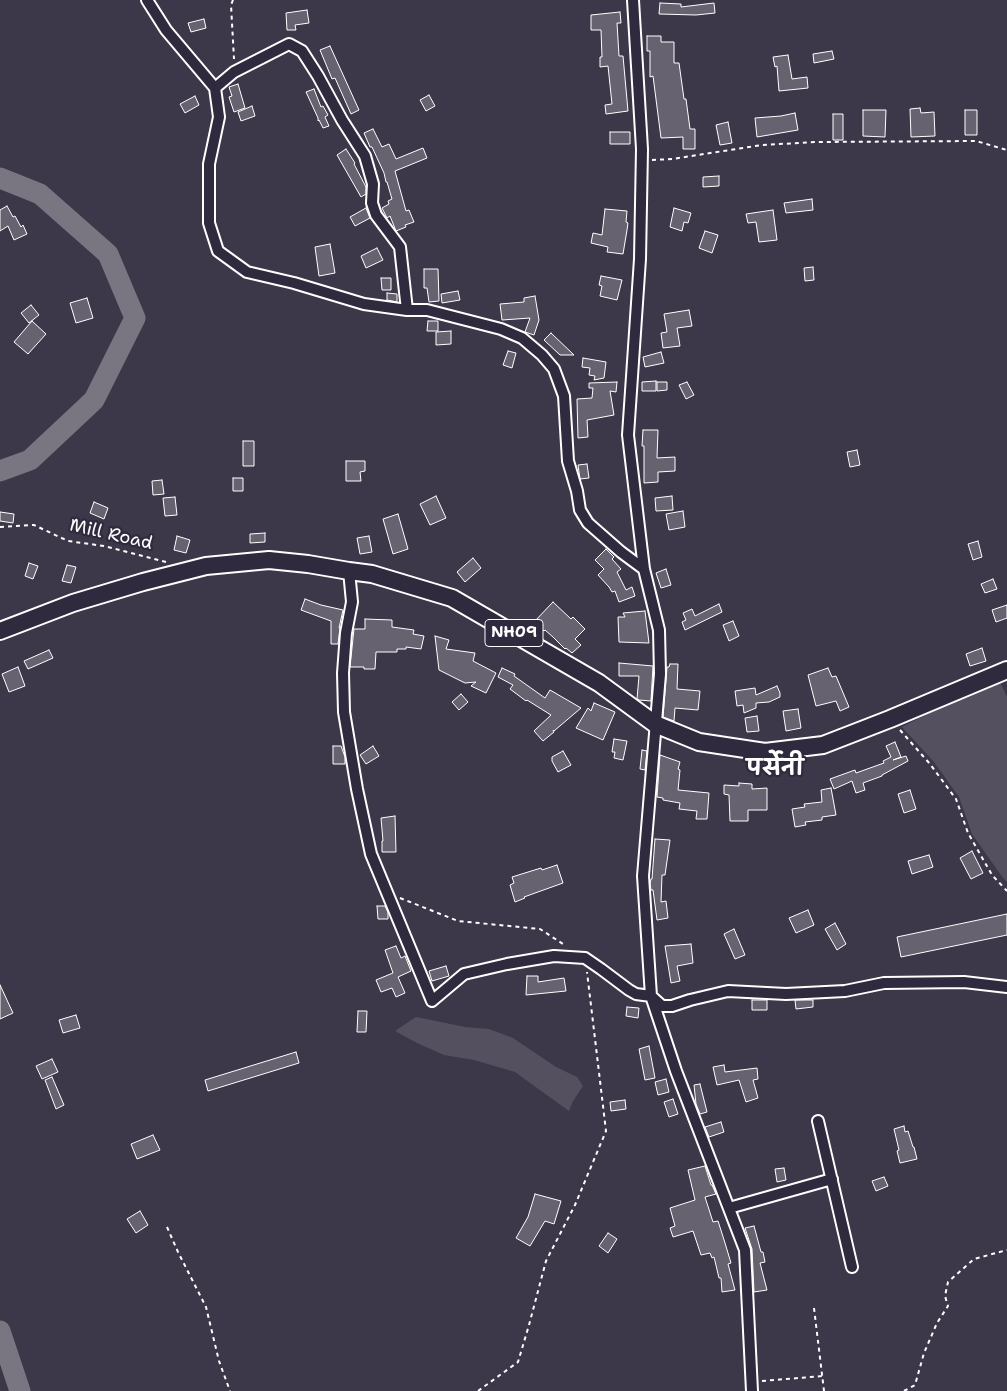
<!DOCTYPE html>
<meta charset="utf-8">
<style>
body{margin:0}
canvas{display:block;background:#3c3749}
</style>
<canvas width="1007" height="1391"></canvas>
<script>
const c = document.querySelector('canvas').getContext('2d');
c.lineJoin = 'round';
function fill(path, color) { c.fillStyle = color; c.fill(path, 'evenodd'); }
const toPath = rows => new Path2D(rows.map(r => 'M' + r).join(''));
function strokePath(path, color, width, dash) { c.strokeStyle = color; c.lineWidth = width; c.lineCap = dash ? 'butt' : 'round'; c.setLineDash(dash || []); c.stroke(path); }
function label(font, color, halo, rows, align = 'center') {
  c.font = font + ' "Shantell Sans","Playpen Sans Deva",sans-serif'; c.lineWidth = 4.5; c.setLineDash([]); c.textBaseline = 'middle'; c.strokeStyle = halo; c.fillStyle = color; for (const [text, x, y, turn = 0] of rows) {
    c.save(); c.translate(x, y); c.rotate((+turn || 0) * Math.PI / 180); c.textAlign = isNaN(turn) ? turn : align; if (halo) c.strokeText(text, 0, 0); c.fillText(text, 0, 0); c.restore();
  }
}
const green = toPath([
 [1000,682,1007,697,1007,882,1003,878,972,834,959,797,934,762,902,727,943,706],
 [416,1017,465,1027,489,1029,513,1038,556,1067,577,1077,583,1086,573,1101,569,1111,515,1072,474,1060,444,1055,417,1043,395,1031]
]);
const river = toPath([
 [0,178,40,194,108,254,135,318,94,400,30,460,0,471],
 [0,1331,20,1391]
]);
const building = toPath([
 [660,3,681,4,681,7,714,3,715,13,696,15,659,14,660,3],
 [307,10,309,23,295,25,296,30,287,30,286,13,307,10],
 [620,12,621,23,617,23,619,56,623,56,628,111,606,114,605,105,612,104,608,66,600,67,600,57,602,57,601,30,591,30,591,15,620,12],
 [204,19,206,28,191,32,188,23,204,19],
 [647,36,661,36,661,42,674,42,674,63,679,63,684,99,686,99,690,129,695,129,695,149,683,149,683,137,661,138,653,76,650,77,650,51,647,51,647,36],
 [330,46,359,110,351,114,335,78,332,79,320,50,330,46],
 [832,51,834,59,814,63,813,54,832,51],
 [788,55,792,79,807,77,808,88,779,91,777,66,775,67,773,57,788,55],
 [238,84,245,108,234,112,229,97,232,96,229,87,238,84],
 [314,89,321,107,323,106,328,115,325,117,329,126,323,128,319,120,318,121,318,118,306,92,314,89],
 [429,95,435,106,426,111,420,100,429,95],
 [195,96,199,105,185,113,180,104,195,96],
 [252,106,255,116,241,121,238,112,252,106],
 [920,108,921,113,934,112,935,136,911,137,910,109,920,108],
 [863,110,886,110,885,137,863,136,863,110],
 [965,110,977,110,977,135,965,135,965,110],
 [795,113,798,130,757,137,755,118,781,116,795,113],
 [833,114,843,114,843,140,833,140,833,114],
 [728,122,732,143,720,145,716,125,728,122],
 [373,129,382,147,389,144,396,159,423,148,427,158,395,171,406,211,409,210,414,222,405,225,406,227,396,231,390,216,387,218,382,208,389,204,388,201,392,199,387,182,386,182,384,173,372,147,370,147,364,133,373,129],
 [610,132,630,132,630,144,610,144,610,132],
 [346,149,355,163,354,164,366,187,366,194,361,197,337,155,346,149],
 [719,176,719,186,703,187,703,177,719,176],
 [812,199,813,210,786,213,784,203,812,199],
 [7,206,13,217,15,216,21,227,23,225,27,234,14,240,8,226,0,231,0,210,7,206],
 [366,208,370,218,355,226,350,217,366,208],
 [674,208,691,213,688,223,684,222,682,231,670,227,674,208],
 [605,209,627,211,626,222,628,223,627,230,623,254,607,252,608,247,591,243,593,233,602,235,605,209],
 [773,210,777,240,759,242,756,222,748,223,746,214,773,210],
 [705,231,718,235,712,253,699,248,705,231],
 [330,244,335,273,319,276,315,247,330,244],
 [377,248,383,260,366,268,361,256,377,248],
 [813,267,814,280,805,281,804,268,813,267],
 [424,269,438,269,439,301,429,302,427,288,424,288,424,269],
 [601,276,622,280,617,300,600,296,602,286,599,285,601,276],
 [381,278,391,278,391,290,382,290,381,278],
 [458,291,460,300,442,303,441,294,458,291],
 [387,293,397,294,397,302,387,300,387,293],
 [535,296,539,320,534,335,525,332,530,318,502,320,500,304,524,302,524,298,535,296],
 [87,298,93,318,76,323,70,303,87,298],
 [31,305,39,315,29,323,21,313,31,305],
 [689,310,692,326,677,328,680,346,663,348,661,333,667,332,664,314,689,310],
 [32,321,46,334,28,354,14,342,32,321],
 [428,321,438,321,438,331,427,331,428,321],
 [451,331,451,344,436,345,436,332,451,331],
 [551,333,574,355,560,355,544,340,551,333],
 [508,351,516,353,512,368,503,365,508,351],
 [661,352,664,363,645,367,643,357,661,352],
 [583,358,606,362,604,378,594,380,595,376,589,375,590,368,582,367,583,358],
 [656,381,656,391,642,391,642,382,656,381],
 [617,382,616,392,610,391,614,415,587,420,588,437,578,438,577,399,592,398,593,388,589,388,589,383,617,382],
 [657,382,667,382,667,390,657,391,657,382],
 [687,382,694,395,686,399,679,385,687,382],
 [643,430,658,430,657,458,675,457,675,471,658,472,658,482,644,483,644,446,642,446,643,430],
 [243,441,254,441,254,466,243,466,243,441],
 [857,450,860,465,850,467,847,452,857,450],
 [346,461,365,461,365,471,360,472,361,481,346,481,346,461],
 [587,464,589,478,580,479,578,465,587,464],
 [233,478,243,478,243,491,233,491,233,478],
 [162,480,164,494,153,495,152,481,162,480],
 [436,496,446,518,430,525,420,504,436,496],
 [672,496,673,510,656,511,655,498,672,496],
 [175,497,177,515,165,516,163,498,175,497],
 [94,502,108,508,104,519,90,513,94,502],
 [683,511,685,527,669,530,666,514,683,511],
 [0,512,14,514,13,523,0,521,0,512],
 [398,514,408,549,393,554,383,519,398,514],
 [265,533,265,542,250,543,250,534,265,533],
 [177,536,190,540,186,553,174,550,177,536],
 [369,536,372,552,360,554,357,538,369,536],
 [978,541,982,557,973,560,968,544,978,541],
 [606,549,614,557,612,559,621,569,617,572,626,590,632,587,635,596,619,602,615,591,612,592,609,587,598,575,604,569,595,560,606,549],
 [473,558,481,568,465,582,457,572,473,558],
 [29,563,38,566,33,579,25,576,29,563],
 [67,565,76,567,71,583,62,581,67,565],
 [666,569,671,585,661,588,656,573,666,569],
 [993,579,997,589,985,593,981,584,993,579],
 [305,599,321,605,343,610,339,628,340,628,338,644,331,644,331,621,301,610,305,599],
 [553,602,571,619,573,617,585,629,575,639,581,645,572,653,566,648,565,649,553,637,545,630,544,631,534,622,553,602],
 [719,604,722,612,685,630,682,622,686,620,683,613,692,609,695,616,719,604],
 [1007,605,1007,618,996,622,992,610,1007,605],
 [645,611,649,643,619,642,618,617,625,617,623,613,645,611],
 [365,619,392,620,392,627,414,630,413,634,424,636,421,649,406,647,406,649,397,649,397,652,376,652,375,669,364,669,364,667,350,667,354,629,365,629,365,619],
 [733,621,739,636,729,641,723,625,733,621],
 [435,636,449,640,446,649,475,653,473,661,496,673,486,693,471,686,476,682,465,683,439,670,435,636],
 [982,648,986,661,970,666,966,654,982,648],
 [49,650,53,658,28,669,24,661,49,650],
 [619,663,653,666,651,701,639,700,637,699,639,676,619,676,619,663],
 [670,664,678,664,677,689,700,691,698,710,675,708,674,721,663,717,667,667,669,667,670,664],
 [18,667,25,686,9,692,2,674,18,667],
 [502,668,515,674,514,676,545,698,550,690,581,708,554,731,553,730,554,732,543,741,534,731,551,715,527,700,526,701,510,689,513,685,498,677,502,668],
 [828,668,832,677,836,676,849,707,840,711,836,701,816,706,808,675,828,668],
 [777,686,780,693,780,697,769,702,756,703,756,708,744,713,743,705,737,706,735,691,755,688,756,695,777,686],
 [461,694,468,702,459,710,452,702,461,694],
 [594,703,615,712,603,740,576,728,588,708,591,711,594,703],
 [798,709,801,728,786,731,783,711,798,709],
 [757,716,759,731,747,732,745,718,757,716],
 [614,739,627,741,623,760,614,758,615,752,612,752,614,739],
 [895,742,901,757,893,760,906,756,908,761,882,775,882,776,863,783,865,790,856,793,852,781,834,789,830,779,855,770,856,773,884,763,883,761,891,757,886,746,895,742],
 [333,746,341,746,345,757,345,764,333,764,333,746],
 [373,746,379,756,366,764,360,755,373,746],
 [642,750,647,751,645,770,640,769,642,750],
 [563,751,571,765,558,772,552,761,552,757,563,751],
 [660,755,680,762,678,769,680,770,678,790,709,793,707,819,696,819,697,811,679,809,680,803,663,800,663,798,657,797,660,755],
 [739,783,752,784,752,789,767,788,767,810,748,810,748,821,730,821,729,795,724,794,724,785,739,786,739,783],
 [831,788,836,815,822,817,822,820,805,822,806,825,795,827,792,809,805,807,804,804,822,802,821,790,831,788],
 [910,790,916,809,904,813,898,794,910,790],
 [395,816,396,852,382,852,382,841,383,841,381,818,395,816],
 [655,839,670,840,665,875,662,875,661,902,666,901,668,918,657,920,653,890,651,890,650,884,651,879,652,879,655,839],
 [972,851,983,873,971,879,960,858,972,851],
 [929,855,933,867,912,874,908,861,929,855],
 [557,865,563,883,524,897,525,898,515,902,510,885,514,883,512,877,541,868,542,870,557,865],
 [377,906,385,906,388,912,388,919,378,919,377,906],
 [808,910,814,925,796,933,789,918,808,910],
 [1007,914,1007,935,901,957,897,937,1007,914],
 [835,923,846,944,837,950,825,929,835,923],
 [734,929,745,955,735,959,724,934,734,929],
 [691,944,693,963,677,966,680,981,671,983,665,946,691,944],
 [396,946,401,958,405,956,411,971,398,977,405,993,396,997,392,988,381,992,376,980,393,973,385,950,396,946],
 [446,966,449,976,432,981,429,971,446,966],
 [527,976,538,976,538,982,564,978,566,991,526,995,527,976],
 [0,985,13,1013,0,1019,0,985],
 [752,1000,767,1000,767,1010,752,1010,752,1000],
 [795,1000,813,1000,813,1007,796,1009,795,1000],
 [627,1007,639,1008,638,1018,626,1016,627,1007],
 [358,1011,367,1011,366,1032,357,1032,358,1011],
 [76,1015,80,1028,63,1033,59,1020,76,1015],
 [649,1046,655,1078,645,1080,639,1049,649,1046],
 [296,1052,299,1063,208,1091,205,1080,296,1052],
 [52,1059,58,1072,42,1079,36,1066,52,1059],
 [724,1065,725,1072,757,1068,758,1079,753,1080,758,1098,746,1102,739,1080,717,1085,713,1067,724,1065],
 [52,1077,64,1105,56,1109,45,1080,52,1077],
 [666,1079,669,1092,658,1095,655,1082,666,1079],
 [700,1084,707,1112,700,1114,696,1104,694,1085,700,1084],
 [673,1099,678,1114,669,1117,664,1102,673,1099],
 [625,1100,626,1109,611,1111,610,1102,625,1100],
 [721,1122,724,1132,709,1137,705,1127,721,1122],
 [904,1126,905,1132,908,1131,913,1147,914,1147,917,1159,900,1163,897,1151,899,1150,894,1129,904,1126],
 [153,1135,160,1150,137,1159,131,1144,153,1135],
 [705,1166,711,1185,712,1185,716,1194,705,1197,713,1222,718,1221,725,1243,731,1263,728,1264,735,1290,722,1292,721,1278,719,1278,714,1257,712,1258,710,1253,701,1255,693,1231,673,1237,670,1228,675,1226,670,1208,695,1200,688,1170,705,1166],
 [784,1168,786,1180,777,1182,775,1169,784,1168],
 [884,1177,888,1186,876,1191,872,1181,884,1177],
 [535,1194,561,1201,554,1224,545,1221,530,1246,516,1238,528,1217,535,1194],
 [140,1211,148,1225,136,1233,127,1219,140,1211],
 [754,1226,761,1252,763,1252,765,1262,760,1263,767,1290,754,1292,752,1249,745,1228,754,1226],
 [608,1233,617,1239,608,1253,599,1246,608,1233]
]);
const path = toPath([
 [233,0,231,5,234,59],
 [652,160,672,159,762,145,817,142,976,141,1007,150],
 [0,527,34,525,68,541,104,546,166,562],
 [900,730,930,764,956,799,968,833,992,875,1007,891],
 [400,898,458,921,540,929,566,946],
 [167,1227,178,1252,206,1307,219,1361,230,1391],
 [814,1308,824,1391],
 [762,1381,823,1376],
 [478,1391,518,1362,529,1325,546,1261,575,1205,606,1131,587,972],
 [904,1391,915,1385,924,1353,937,1323,948,1306,945,1296,948,1282,974,1259,1007,1250]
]);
const street = toPath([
 [147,0,166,30,215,88,219,117,209,164,209,223,218,251,247,272,294,283,364,304,407,310,427,310,501,329,522,338,542,355,554,369,564,396,568,461,577,491,580,510,588,523,621,552,644,569],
 [633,0,642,149,640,259,628,435,644,569,659,630,660,674,643,876,651,996,676,1071,745,1250,752,1391],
 [215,88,234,72,289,44,302,51,318,76,342,120,365,156,373,184,372,203,376,215,400,247,407,310],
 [349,571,352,602,346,633,343,673,344,712,357,789,371,854,432,1001,464,974,507,964,554,956,585,958,601,969,629,990,636,994,651,996,662,1006,672,1006,690,1000,728,991,786,994,845,991,884,983,964,982,1007,987],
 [818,1121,852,1267],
 [729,1208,832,1179]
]);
const primary = toPath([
 [0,631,73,603,143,582,206,566,269,560,308,564,349,571,372,574,452,598,599,683,655,724,699,742,765,752,823,745,890,719,1007,670]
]);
const shields = [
 [514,633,58]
];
const shieldNames = [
 ["NH09",514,633]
];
const streetNames = [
 ["Mill Road",111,535,13]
];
const districtNames = [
 ["पर्सेनी",775,769]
];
fill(green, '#555060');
strokePath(river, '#797682', 21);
fill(building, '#666270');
strokePath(building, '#fff', 1);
strokePath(street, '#fff', 14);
strokePath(primary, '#fff', 20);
strokePath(path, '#fff', 2, [4, 4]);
strokePath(street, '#2f2a3d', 10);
strokePath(primary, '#2f2a3d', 16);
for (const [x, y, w] of shields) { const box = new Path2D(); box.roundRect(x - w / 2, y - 13.5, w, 27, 4); c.fillStyle = '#2f2a3d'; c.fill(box); strokePath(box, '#fff', 1); }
label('bold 16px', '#fff', null, shieldNames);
label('18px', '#fff', '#2f2a3d', streetNames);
label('bold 22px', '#fff', '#2f2a3d', districtNames);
</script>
